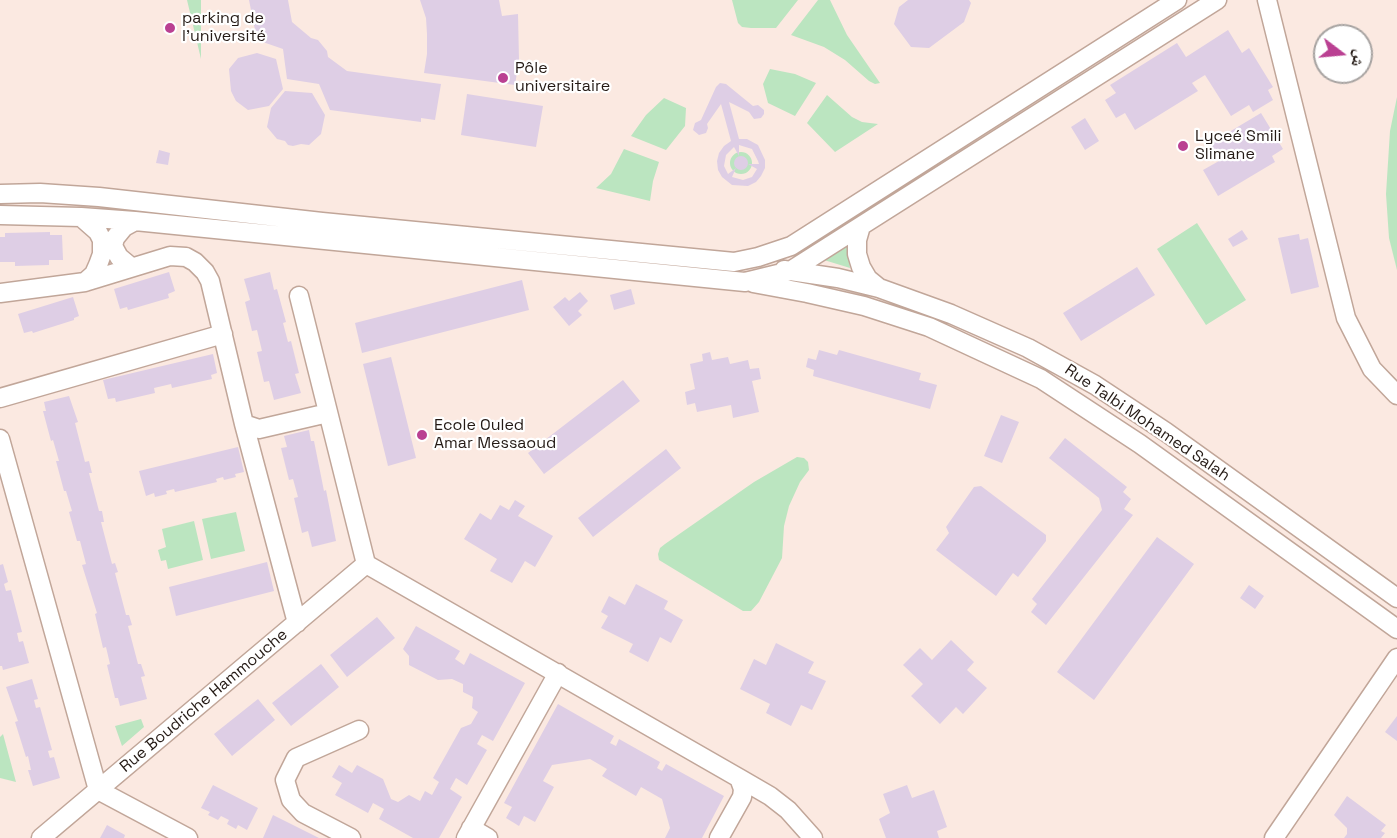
<!DOCTYPE html>
<meta charset="utf-8">
<style>
body{margin:0}
#map{position:relative;width:1397px;height:838px;overflow:hidden;background:#fbe9e1;font-family:"Space Grotesk","Noto Naskh Arabic",sans-serif}
canvas{display:block}
.north{position:absolute;left:1313px;top:24px;width:60px;height:60px;box-sizing:border-box;background:#fff;border:2px solid #a7a3a1;border-radius:50%;rotate:106deg;font-size:16px;font-weight:700;line-height:24px;text-align:center;color:#241a15}
.north::after{content:'';display:block;margin:auto;width:21px;height:27px;background:#ba4092;clip-path:polygon(50% 0,100% 100%,50% 72%,0 100%)}
</style>
<div id="map">
<canvas width="1397" height="838"></canvas>
<div class="north">ش</div>
</div>
<script>
const c = document.querySelector('canvas').getContext('2d');
c.lineJoin = 'round';
function fill(path, color) { c.fillStyle = color; c.fill(path, 'evenodd'); }
const toPath = rows => new Path2D(rows.map(r => 'M' + r).join(''));
function strokePath(path, color, width, dash) { c.strokeStyle = color; c.lineWidth = width; c.lineCap = dash ? 'butt' : 'round'; c.setLineDash(dash || []); c.stroke(path); }
function label(font, color, halo, rows, align = 'center') {
  c.font = font + ' "Space Grotesk",sans-serif'; c.lineWidth = 4.5; c.setLineDash([]); c.textBaseline = 'middle'; c.strokeStyle = halo; c.fillStyle = color; for (const [text, x, y, turn = 0] of rows) {
    c.save(); c.translate(x, y); c.rotate((+turn || 0) * Math.PI / 180); c.textAlign = isNaN(turn) ? turn : align; if (halo) c.strokeText(text, 0, 0); c.fillText(text, 0, 0); c.restore();
  }
}
const green = toPath([
 [187,0,201,0,201,59],
 [732,0,798,0,776,28,751,28,742,27,738,23],
 [818,0,830,0,847,35,880,83,875,84,869,81,845,60,824,47,791,35],
 [770,69,795,74,816,83,795,116,768,103,763,84],
 [827,95,852,117,862,122,878,124,835,152,807,123],
 [1397,97,1397,270,1389,238,1386,194,1390,131],
 [664,98,686,108,685,126,666,150,631,136,646,115],
 [624,149,659,162,653,181,650,201,596,188,611,174],
 '730 163a11 11 0 1 1 22 0a11 11 0 1 1-22 0Z',
 [1197,223,1246,300,1206,325,1157,249],
 [848,246,850,268,824,260],
 [797,457,804,458,808,462,809,470,800,482,789,506,784,526,782,558,759,602,751,611,743,611,659,560,658,554,660,548,665,544,754,482],
 [236,512,245,551,211,559,202,519],
 [194,521,203,560,168,569,166,560,161,561,158,550,166,547,162,529],
 [141,719,144,727,122,746,115,726],
 [3,734,16,782,0,778,0,737]
]);
const building = toPath([
 [249,0,288,0,292,22,311,38,318,40,327,51,328,57,347,71,441,84,435,120,421,118,421,122,330,110,319,84,287,79,283,49,257,40],
 [420,0,499,0,502,16,518,14,519,60,515,85,424,73,427,54,427,34,426,18],
 [908,0,969,0,971,3,964,22,929,48,911,47,894,24,899,7],
 [1228,30,1242,53,1249,48,1273,87,1268,90,1273,100,1253,112,1249,105,1231,116,1205,75,1192,83,1198,91,1135,130,1125,113,1116,118,1105,100,1116,93,1110,85,1177,43,1186,57],
 [257,53,276,59,283,89,269,106,248,110,236,101,231,91,229,69,238,58],
 [720,83,726,84,753,106,758,105,764,110,764,114,761,118,754,119,749,112,729,102,739,139,747,139,758,145,765,160,765,168,761,176,756,182,748,186,732,185,722,177,718,170,717,161,719,153,724,146,731,141,721,104,707,124,708,128,706,133,699,135,693,130,695,123,701,120,716,87],
 [739,145,752,149,758,161,759,164,748,164,757,169,752,177,743,180,732,177,736,168,728,174,724,166,726,155,734,147,739,156],
 [285,91,312,93,325,115,321,134,309,145,301,144,293,146,288,145,285,141,277,139,267,127,271,108],
 [467,94,543,106,536,147,461,135],
 [1261,113,1283,149,1272,156,1275,162,1218,196,1203,170,1219,161,1209,144],
 [1085,118,1099,141,1085,150,1071,127],
 [159,150,170,153,168,165,156,163],
 '734 163a7 7 0 1 1 14 0a7 7 0 1 1-14 0Z',
 [1242,230,1248,239,1233,247,1228,239],
 [50,232,50,235,62,235,63,260,49,260,49,265,15,266,15,262,0,262,0,237,5,237,5,233],
 [1299,234,1300,240,1308,238,1319,287,1291,294,1278,238],
 [1137,267,1155,295,1081,341,1063,313],
 [169,272,175,291,168,294,169,298,128,310,127,307,120,309,114,289],
 [270,272,274,290,277,289,286,322,283,323,288,342,291,341,299,373,295,374,301,393,274,400,269,381,264,382,257,352,262,351,257,330,252,331,245,302,250,300,244,279],
 [522,280,529,310,362,353,355,323],
 [631,289,635,304,614,310,610,295],
 [580,292,588,301,578,311,582,315,569,326,553,307,565,297,569,301],
 [73,297,79,316,74,318,74,320,33,333,32,331,24,333,18,314],
 [819,350,837,355,839,350,921,373,919,380,937,385,930,409,813,376,814,370,806,367,808,358,816,360],
 [710,352,712,360,728,357,730,364,748,360,750,369,759,368,761,379,752,381,759,412,733,418,731,405,697,412,695,403,687,405,685,392,695,389,690,364,703,361,702,354],
 [213,354,217,373,211,375,212,379,172,388,171,384,154,388,155,393,116,402,115,398,108,399,103,380],
 [391,357,416,458,388,466,363,364],
 [623,380,640,401,544,474,528,453],
 [69,396,78,422,75,423,85,462,89,461,92,473,89,473,99,511,102,511,104,522,101,522,112,564,115,563,118,572,115,573,126,615,129,615,132,625,128,626,138,664,141,664,145,676,141,677,147,699,120,706,118,698,115,698,107,665,110,664,106,647,103,648,95,614,97,613,82,565,86,564,80,541,77,541,69,512,72,511,66,491,64,491,56,461,59,461,53,440,51,441,43,411,46,411,44,402],
 [1001,415,1019,422,1002,463,984,456],
 [309,430,311,441,314,441,324,491,326,490,336,541,312,547,308,531,302,533,294,498,298,497,293,479,289,480,281,448,287,447,284,436],
 [1065,438,1127,487,1123,492,1131,499,1124,509,1133,515,1046,625,1031,612,1037,604,1032,599,1102,510,1099,498,1049,458],
 [238,447,244,472,235,474,236,477,224,480,223,477,216,479,217,482,175,492,174,489,166,491,167,494,155,497,154,493,146,496,139,471],
 [666,449,681,468,593,537,578,518],
 [981,486,1046,535,1046,541,1018,577,1013,573,996,596,936,550,949,533,946,527,974,487],
 [515,500,525,506,518,516,553,536,535,567,525,561,512,583,490,571,497,559,464,539,480,513,491,520,500,505,509,510],
 [1157,537,1194,564,1094,700,1057,672],
 [267,562,274,591,176,616,169,587],
 [3,564,8,582,4,584,6,591,11,590,22,632,17,633,19,642,23,641,29,663,3,670,2,666,0,666,0,565],
 [636,584,668,601,664,609,683,620,671,643,660,637,648,662,629,652,633,644,601,628,608,616,601,612,609,596,625,605],
 [1249,585,1264,596,1255,609,1240,598],
 [377,617,395,638,347,677,330,655],
 [416,626,460,651,455,659,464,665,470,653,525,683,493,741,482,735,477,744,487,750,467,785,456,778,450,789,462,797,439,838,413,838,379,819,384,809,373,803,368,813,335,795,342,783,332,777,339,765,352,773,357,765,383,779,391,799,398,802,409,795,420,801,425,791,432,795,439,782,433,778,461,728,471,724,478,712,472,708,473,697,463,692,463,684,452,679,438,680,409,665,409,656,403,649],
 [951,640,974,662,967,670,987,688,963,714,956,707,940,724,911,696,923,684,903,665,920,648,932,660],
 [776,643,814,662,808,673,826,681,812,710,801,705,791,726,766,713,770,704,740,689,754,659,766,665],
 [321,664,339,687,291,726,272,703],
 [32,679,38,699,34,700,36,708,40,707,52,750,48,751,50,758,54,757,60,778,33,786,28,770,31,770,28,756,26,757,15,722,18,721,6,687],
 [258,699,275,720,232,756,214,734],
 [558,704,614,736,610,743,616,746,619,739,660,762,657,768,662,771,666,764,724,796,702,838,665,838,670,828,662,799,641,787,636,796,602,776,607,769,590,759,552,765,543,781,554,787,535,822,524,816,519,826,506,818,512,807,504,803],
 [1397,716,1397,741,1385,732],
 [213,785,258,808,247,830,238,825,236,829,227,824,229,820,221,816,218,820,208,815,210,812,201,808],
 [907,785,912,798,934,790,947,827,937,831,939,838,886,838,879,819,890,813,883,794],
 [1347,796,1386,825,1381,831,1385,833,1381,838,1344,838,1347,834,1347,828,1334,815],
 [273,815,319,838,263,838],
 [107,825,125,835,124,838,100,838]
]);
const minor = toPath([
 [1267,0,1346,318,1372,369,1397,395],
 [0,194,40,193,99,197,322,222,734,262,758,257,791,246,1177,0],
 [0,215,81,217,135,221,745,282,790,271,1217,0],
 [81,217,98,232,102,240,102,254,98,265,94,274,85,282],
 [861,226,857,240,857,254,861,267,868,279,879,288],
 [131,267,119,257,113,246,115,238,124,227,135,221],
 [784,270,838,278,879,288,951,314,1028,348,1095,385,1166,432,1397,598],
 [753,283,807,293,864,306,929,327,1041,379,1140,444,1397,629],
 [0,293,85,282,170,256,186,257,195,262,205,272,210,281,244,424,297,623],
 [299,296,366,564,739,778,743,789,742,797,719,838],
 [0,398,223,334],
 [244,424,259,429,328,413],
 [0,439,98,790,188,838],
 [739,778,770,796,788,810,813,838],
 [471,828,488,838],
 [41,838,366,564],
 [351,838,303,813,291,800,285,780,296,758,359,730],
 [466,838,558,673],
 [1274,838,1397,658]
]);
const markers = [
 [170,28,6,"#ba4092"],
 [503,78,6,"#ba4092"],
 [1183,146,6,"#ba4092"],
 [422,435,6,"#ba4092"]
];
const poiNames = [
 ["parking de",182,19],
 ["l'université",182,37],
 ["Pôle",515,69],
 ["universitaire",515,87],
 ["Lyceé Smili",1195,137],
 ["Slimane",1195,155],
 ["Ecole Ouled",434,426],
 ["Amar Messaoud",434,444]
];
const streetNames = [
 ["Rue Talbi Mohamed Salah",1147,423,34],
 ["Rue Boudriche Hammouche",204,701,-40]
];
fill(green, '#bbe5c0');
fill(building, '#decee5');
strokePath(minor, '#c1a699', 21);
strokePath(minor, '#fff', 18);
for (const [x, y, r, color] of markers) { const dot = new Path2D(); dot.arc(x, y, r, 0, 2 * Math.PI); c.fillStyle = color; c.fill(dot); strokePath(dot, '#fff', 2); }
label('16px', '#241a15', '#fff', poiNames, 'left');
label('16px', '#241a15', '#fff', streetNames);
</script>
